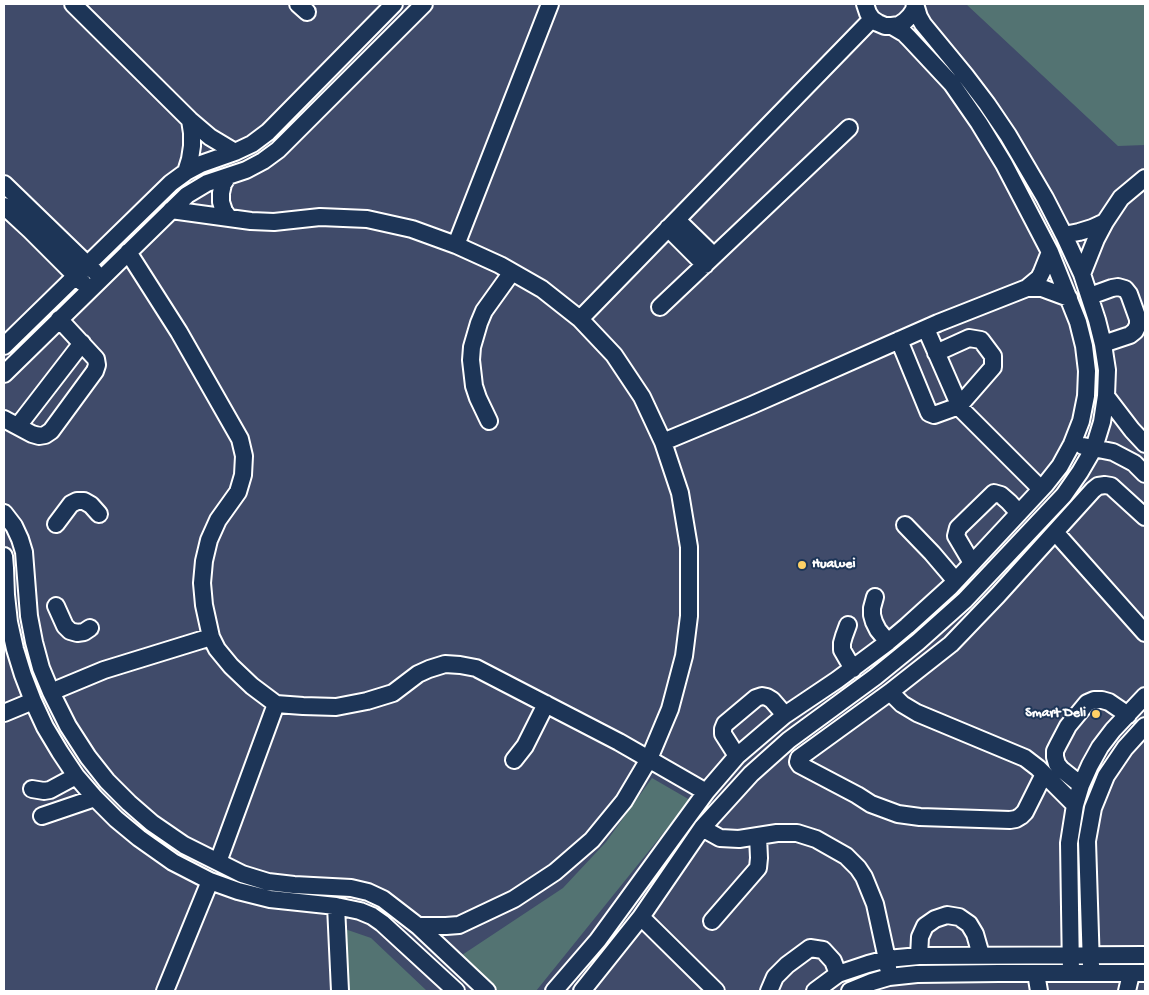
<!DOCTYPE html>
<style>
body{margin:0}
#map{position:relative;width:1149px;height:995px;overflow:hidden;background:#2d3f60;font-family:"Gochi Hand",sans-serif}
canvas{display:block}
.frame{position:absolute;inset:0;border:5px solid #fff;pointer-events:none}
</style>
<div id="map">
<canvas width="1149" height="995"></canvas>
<div class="frame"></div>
</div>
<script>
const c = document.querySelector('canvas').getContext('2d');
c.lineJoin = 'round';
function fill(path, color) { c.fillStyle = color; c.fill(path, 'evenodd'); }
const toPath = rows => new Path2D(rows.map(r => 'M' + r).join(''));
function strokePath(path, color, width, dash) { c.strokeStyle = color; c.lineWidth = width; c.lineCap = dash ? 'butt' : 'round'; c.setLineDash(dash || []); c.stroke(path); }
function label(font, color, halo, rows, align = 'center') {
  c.font = font + ' "Gochi Hand",sans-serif'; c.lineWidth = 4; c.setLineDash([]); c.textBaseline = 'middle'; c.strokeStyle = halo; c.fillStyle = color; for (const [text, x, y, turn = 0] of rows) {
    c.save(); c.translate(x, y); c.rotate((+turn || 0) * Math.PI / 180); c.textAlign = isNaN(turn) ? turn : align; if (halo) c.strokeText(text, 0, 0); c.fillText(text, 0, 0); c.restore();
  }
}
const built = toPath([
 [4,4,1145,4,1145,991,4,991]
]);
const green = toPath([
 [966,4,1145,4,1145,145,1118,146],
 [652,778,690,800,536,991,498,991,459,957,563,888,606,842],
 [342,928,371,938,427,991,345,991]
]);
const minor = toPath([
 [73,4,190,120,210,137,235,152],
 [298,4,307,12],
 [865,4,868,13,872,19,878,23,885,26,892,26,899,25,905,21,910,16,914,10,915,4],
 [186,172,190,159,192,146,192,133,190,120],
 [228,176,223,184,221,193,221,202,224,211,229,218],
 [4,184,94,271],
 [4,206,30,230,83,283],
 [171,210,251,221,274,222,320,217,367,219,412,229,456,245,500,265,542,289,580,319,614,355,642,397,663,442,680,493,689,547,689,616,684,656,670,709,649,759,624,801,601,829,592,840,555,872,514,899,459,925,446,926,418,926],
 [677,220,714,256],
 [668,228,705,265],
 [1064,235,1079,232,1092,228,1105,222],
 [456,245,550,4],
 [128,252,179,332,240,439,244,456,243,475,238,492,218,520,209,540,204,561,202,583,204,605,211,637,217,649,231,666,252,686,276,704,303,706,336,707,367,701,393,693,418,674,429,669,445,664,460,665,476,668,619,742,706,792],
 [1082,274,1096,239,1105,222,1121,198,1145,178],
 [1027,288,1042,288,1069,298],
 [1090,296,1112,288,1118,287,1125,289,1129,294,1138,319,1138,325,1135,331,1130,335,1103,344],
 [660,307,849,128],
 [580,319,872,19],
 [926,329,961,409,1041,489],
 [899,340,929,413,934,415,959,406,993,367,993,356,981,340,969,338,936,353],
 [4,346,171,183,186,172,201,164,235,152,252,144,268,132,394,4],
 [4,374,187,195,207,183,246,170,263,161,278,150,424,4],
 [1106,396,1132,430,1145,444],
 [4,419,32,434,39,436,45,435,51,431,95,371,97,365,96,359,59,319],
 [489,421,478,398,474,386,471,360,472,347,479,323,484,311,512,272],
 [18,426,82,343],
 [663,442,752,405,938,323,1027,288,1039,278,1042,272,1050,252],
 [1083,446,1113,452,1134,463,1145,474],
 [4,513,14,526,20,539,24,552,29,616,34,642,41,668,51,692,68,726,88,757,107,781,129,803,152,823,184,845,242,874,268,882,294,885,351,888,368,892,383,899,418,926,487,991],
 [56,524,71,504,77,501,84,501,91,505,99,514],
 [905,525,932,553,955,580],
 [1055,532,1145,633],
 [4,556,5,568,6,595,9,622,15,649,23,675,33,701,45,727,60,752,76,776,95,798,116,819,139,838,173,862,210,881,238,891,270,899,336,906,360,911,372,916,382,923,456,991],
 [972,563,956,536,958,528,994,493,1001,495,1009,502,1019,513],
 [875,597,872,608,872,615,874,622,878,630,888,642],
 [56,606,65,626,70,631,77,633,84,632,90,628],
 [848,625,844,636,842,643,842,650,853,669],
 [51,692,104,670,211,637],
 [890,692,902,704,917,713,1025,758,1038,768,1075,805],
 [4,713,33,701],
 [737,756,723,734,723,729,725,724,756,698,762,696,767,697,772,700,785,715],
 [514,760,525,746,546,704],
 [1044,774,1025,812,1021,816,1016,819,1010,820,920,817,898,814,871,804,857,795,800,765,798,762,799,758,890,692,951,644,998,595,1093,490,1098,486,1105,485,1111,486,1145,517],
 [1081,785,1061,769,1057,764,1055,757,1055,751,1058,745,1068,726,1087,703,1094,700,1102,700,1109,702,1128,715],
 [32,789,44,791,50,790,76,776],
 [42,816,95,798],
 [702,828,720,838,739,839,777,833,797,833,816,839,846,856,858,868,864,877,875,904,887,959,888,968],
 [218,862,276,704],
 [336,906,340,991],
 [641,917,716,991],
 [712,921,758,868,759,858,758,836],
 [919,956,920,937,925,926,935,919,947,915,959,917,969,924,975,934,981,955],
 [1091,966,1087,841,1093,808,1106,776,1125,748,1145,726],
 [1036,973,1039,991],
 [1071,973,1069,843,1075,805,1081,785,1090,765,1100,747,1113,730,1145,696],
 [165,991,210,881],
 [554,991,598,940,706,792,737,756,785,715,837,680,888,642,907,626,950,587,1045,485,1060,466,1072,444,1081,421,1086,396,1087,371,1084,346,1078,322,1050,252,1004,164,979,123,952,84,909,38,904,33,892,26],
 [582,991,641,917,702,828,751,774,789,740,875,677,918,642,965,600,1064,495,1080,472,1094,448,1102,422,1106,396,1107,370,1103,344,1097,320,1082,274,1064,235,1045,198,1008,135,987,104,965,75,923,24,919,17,915,4],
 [769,991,775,977,787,965,810,948,823,950,833,961,838,974],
 [815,991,838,974,868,964,887,959,919,956,1145,955],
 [850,991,872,982,889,977,917,974,999,973,1145,973],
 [1127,991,1131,974]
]);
const markers = [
 [802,565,5,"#ffd166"],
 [1096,714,5,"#ffd166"]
];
const poiNames = [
 ["Huawei",812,565],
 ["Smart Deli",1086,714,"right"]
];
fill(built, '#404b6a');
fill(green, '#537372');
strokePath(minor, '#fff', 20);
strokePath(minor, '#1d3557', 16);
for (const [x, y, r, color] of markers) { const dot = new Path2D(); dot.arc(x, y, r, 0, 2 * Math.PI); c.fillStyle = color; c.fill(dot); strokePath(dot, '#1d3557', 2); }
label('bold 14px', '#fff', '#1d3557', poiNames, 'left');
</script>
